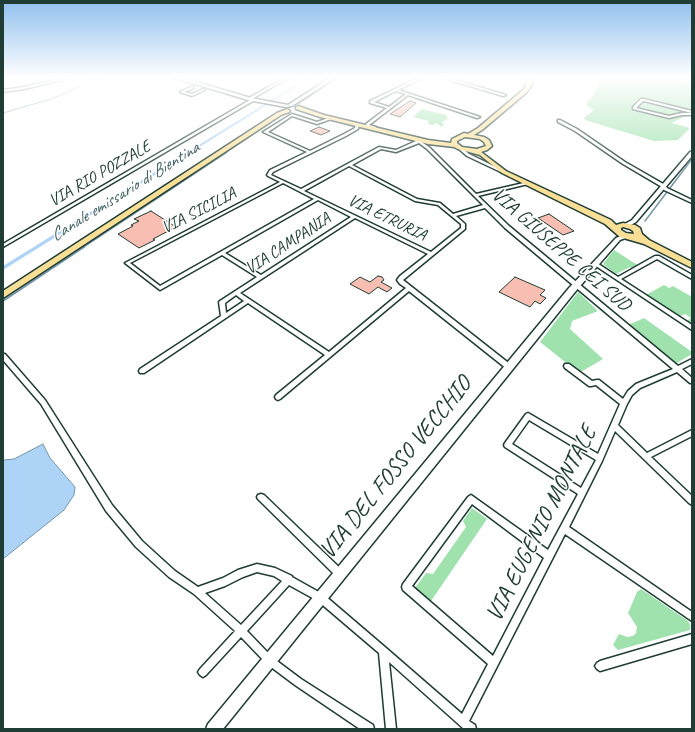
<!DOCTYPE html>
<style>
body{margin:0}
#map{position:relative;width:695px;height:732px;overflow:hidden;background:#fff;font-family:Caveat,sans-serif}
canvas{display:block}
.frame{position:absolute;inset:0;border:4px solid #1f3d34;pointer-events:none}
</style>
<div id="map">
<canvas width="695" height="732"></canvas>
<div class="frame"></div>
</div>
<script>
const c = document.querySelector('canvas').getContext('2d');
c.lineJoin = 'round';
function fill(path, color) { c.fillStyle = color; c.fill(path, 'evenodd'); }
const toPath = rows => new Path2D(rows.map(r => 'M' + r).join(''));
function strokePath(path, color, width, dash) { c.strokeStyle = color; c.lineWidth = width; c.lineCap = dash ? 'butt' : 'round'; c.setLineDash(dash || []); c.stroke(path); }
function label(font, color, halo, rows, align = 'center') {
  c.font = font + ' Caveat,sans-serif'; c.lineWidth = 3; c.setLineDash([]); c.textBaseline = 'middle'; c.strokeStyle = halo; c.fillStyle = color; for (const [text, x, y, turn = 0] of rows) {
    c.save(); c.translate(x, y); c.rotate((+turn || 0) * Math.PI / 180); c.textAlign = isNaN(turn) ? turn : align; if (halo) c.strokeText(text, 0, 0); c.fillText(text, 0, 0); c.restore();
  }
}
const green = toPath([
 [600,78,680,78,692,85,692,116,686,116,672,123,690,128,678,140,654,141,585,120,584,118,594,110,587,106,588,101,594,95],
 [422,109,446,115,448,118,441,123,444,124,442,126,445,127,440,126,438,124,436,123,433,125,428,124,429,121,413,117],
 [614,250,639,266,632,269,630,267,616,274,603,264],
 [664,285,669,288,673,286,692,297,692,323,687,321,691,318,685,314,680,316,646,295],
 [578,292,598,311,572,321,570,329,603,359,579,373,540,342],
 [644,318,692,352,692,354,677,363,674,363,628,325],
 [472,508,487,519,431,601,415,588,426,573,433,574,466,527,463,521],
 [641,589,688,621,690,625,690,630,618,650,613,645,619,634,627,637,633,636,636,633,637,627,628,613,637,592]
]);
const water = toPath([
 [43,444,50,458,75,487,74,495,64,510,3,559,3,460,14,459,43,444]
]);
const streamFar2 = toPath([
 [299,104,337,78],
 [3,113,51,99,99,78],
 [225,153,285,113]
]);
const streamFar1 = toPath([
 [645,221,692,159],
 [82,248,227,152]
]);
const stream = toPath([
 [3,301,84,247]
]);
const canal = toPath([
 [307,78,310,78,3,270,3,266,307,78]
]);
const building = toPath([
 [410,101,416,103,400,117,390,114,410,101],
 [319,127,330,131,321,135,310,131,319,127],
 [151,211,176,227,153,239,155,240,139,248,118,234,133,226,131,225,139,221,134,219,151,211],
 [549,214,574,231,563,235,538,218,549,214],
 [378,276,382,277,384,280,381,282,392,288,387,292,378,287,369,294,350,284,360,277,370,282,378,276],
 [515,277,545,290,540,295,546,298,540,304,535,301,530,307,499,292,515,277]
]);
const street = toPath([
 [64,78,70,78,24,89,3,92,3,90,24,87,64,78],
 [284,78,288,78,252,99,253,101,3,247,3,244,250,100,249,98,284,78],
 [418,78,422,78,398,90,480,117,477,118,408,95,369,125,376,127,376,129,366,126,366,124,387,108,370,103,370,101,418,78],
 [396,91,406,94,389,107,374,102,396,91],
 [443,78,448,78,506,95,503,96,443,78],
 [193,86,194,88,184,92,192,94,203,89,205,90,192,96,180,92,193,86],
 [641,99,644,99,692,111,692,113,644,101,643,101,636,108,669,116,682,113,692,113,692,115,682,115,669,118,633,109,633,107,641,99],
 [292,114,317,122,329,118,331,119,317,124,292,116,268,132,310,151,344,134,355,128,356,124,359,125,358,129,346,136,273,172,271,175,301,189,379,147,396,150,416,141,412,138,414,137,429,147,476,194,528,182,528,184,478,196,509,226,678,366,692,359,692,364,682,369,692,378,692,383,690,383,677,372,640,388,632,395,627,404,618,425,647,453,692,430,692,436,651,457,692,496,692,505,689,503,615,431,602,461,569,527,692,612,692,621,565,534,469,721,475,725,476,729,464,729,389,662,396,729,386,729,379,653,318,601,289,585,247,631,273,658,301,679,373,725,374,729,360,729,295,685,267,664,241,637,206,675,203,677,200,675,198,672,200,669,235,631,194,594,169,577,136,547,106,511,41,404,3,360,3,354,5,354,45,400,112,505,142,541,175,571,198,587,223,578,238,570,257,564,275,568,292,576,292,577,324,595,386,648,462,714,488,664,403,590,402,587,403,584,468,497,471,495,548,550,578,494,505,447,504,445,505,443,526,414,528,413,598,454,620,404,596,385,591,386,589,386,565,368,564,366,565,364,569,364,592,381,597,380,599,380,623,399,628,391,636,384,673,369,505,228,485,208,456,216,465,224,465,229,403,280,511,365,512,367,511,369,507,369,409,291,280,399,278,400,276,399,275,397,276,395,325,355,248,303,144,373,140,373,139,371,140,369,221,316,219,302,220,301,257,277,222,255,160,290,125,263,280,182,268,176,267,175,270,170,307,152,263,132,292,114],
 [419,143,427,149,483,205,453,214,440,203,417,199,352,165,381,149,396,152,419,143],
 [349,166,415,201,438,205,461,224,461,228,431,252,304,191,349,166],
 [283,183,314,199,160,286,130,263,283,183],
 [318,200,351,217,261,275,225,253,318,200],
 [355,218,428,254,400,276,397,280,400,284,406,288,329,352,240,293,355,218],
 [236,295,244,301,226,313,225,303,236,295],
 [529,420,596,460,581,488,512,444,529,420],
 [472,504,544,558,493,656,412,586,472,504],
 [257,572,274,576,282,581,241,625,205,593,225,586,243,577,257,572],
 [558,120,560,120,577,129,625,162,665,185,667,188,692,200,692,203,664,190,662,187,623,164,575,131,558,122,558,120],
 [459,147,461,147,469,154,506,172,503,173,467,156,459,149,459,147],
 [655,256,659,256,692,275,692,279,657,259,621,279,692,325,692,330,593,264,593,263,597,263,618,277,655,256],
 [261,494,264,495,343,571,344,574,343,577,340,578,337,577,258,499,257,497,258,495,261,494],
 [692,634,692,644,600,671,597,669,595,666,597,663,600,661,692,634]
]);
const secondary = toPath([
 [175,78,183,78,251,98,288,105,330,78,335,78,292,106,286,107,248,100,175,78],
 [692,151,692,156,636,222,629,226,625,226,625,224,632,220,690,152,692,151],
 [626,234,629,236,628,237,620,240,575,292,223,729,206,729,208,724,569,288,616,238,626,234]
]);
const primary = toPath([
 [298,106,324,115,428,140,451,143,452,139,464,133,484,137,489,140,492,146,487,150,481,152,506,171,611,220,616,225,623,223,635,225,640,228,642,234,649,240,692,262,692,268,644,244,620,237,605,224,502,173,480,155,458,149,454,147,428,144,320,117,296,109,296,107,298,106],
 [465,137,480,139,484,142,486,146,477,149,462,147,457,143,457,141,465,137],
 [623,227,630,229,633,231,634,234,626,233,621,230,621,228,623,227],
 [287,109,290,111,289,112,281,115,3,298,3,291,277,113,287,109]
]);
const highway = toPath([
 [527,78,533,78,532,85,527,92,482,130,472,136,468,136,468,134,478,128,523,90,526,85,527,78]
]);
const farStreetnames = [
 ["VIA RIO POZZALE",100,174,-30],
 ["VIA SICILIA",199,211,-27],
 ["VIA ETRURIA",387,218,26],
 ["VIA CAMPANIA",288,244,-33]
];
const farWaternames = [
 ["Canale emissario di Bientina",125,192,-32]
];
const streetNames = [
 ["VIA GIUSEPPE CEI SUD",561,250,41]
];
const nearStreetnames = [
 ["VIA DEL FOSSO VECCHIO",396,468,-51],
 ["VIA EUGENIO MONTALE",542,524,-63]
];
fill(green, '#a0e2ad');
fill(water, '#add3f7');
strokePath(water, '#7497a9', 1);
strokePath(streamFar2, '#7497a9', 1);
strokePath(streamFar1, '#7497a9', 1.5);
strokePath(stream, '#7497a9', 2);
fill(canal, '#add3f7');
fill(building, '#f8beb1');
strokePath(building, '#1f3d34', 1);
strokePath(street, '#1f3d34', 3);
strokePath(secondary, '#1f3d34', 3);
strokePath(primary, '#1f3d34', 3);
strokePath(highway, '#1f3d34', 3);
fill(street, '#fff');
fill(secondary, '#fff');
fill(primary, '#f9df96');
fill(highway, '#f9df96');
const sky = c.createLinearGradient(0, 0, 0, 181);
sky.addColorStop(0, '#90c0ee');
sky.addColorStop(0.43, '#fff');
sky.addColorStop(1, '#ffffff00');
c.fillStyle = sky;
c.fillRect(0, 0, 695, 181);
label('17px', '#1f3d34', '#fff', farStreetnames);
label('italic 18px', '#426265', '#fff', farWaternames);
label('20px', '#1f3d34', '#fff', streetNames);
label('24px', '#1f3d34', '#fff', nearStreetnames);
</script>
